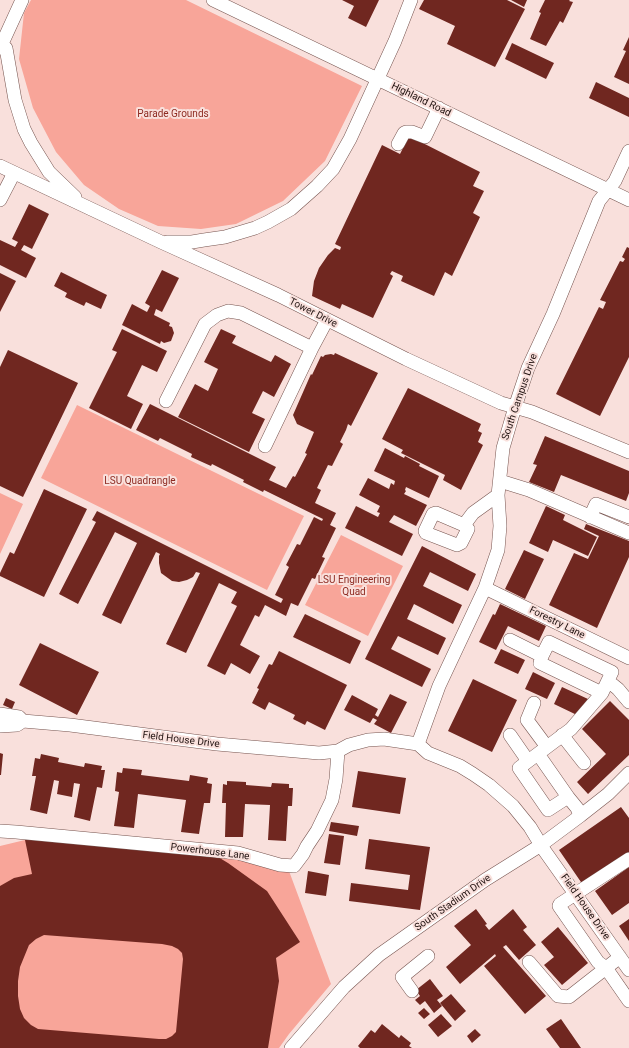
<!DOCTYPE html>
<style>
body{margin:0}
canvas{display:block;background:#f9e0dc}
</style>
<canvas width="629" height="1048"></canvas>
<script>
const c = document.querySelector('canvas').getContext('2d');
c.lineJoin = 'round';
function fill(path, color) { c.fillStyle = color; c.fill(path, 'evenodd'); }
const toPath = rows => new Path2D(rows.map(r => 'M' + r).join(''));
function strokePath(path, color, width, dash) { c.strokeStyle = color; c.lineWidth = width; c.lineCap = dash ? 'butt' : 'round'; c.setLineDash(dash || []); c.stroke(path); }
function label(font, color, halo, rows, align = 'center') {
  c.font = font + ' Roboto,sans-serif'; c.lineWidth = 4; c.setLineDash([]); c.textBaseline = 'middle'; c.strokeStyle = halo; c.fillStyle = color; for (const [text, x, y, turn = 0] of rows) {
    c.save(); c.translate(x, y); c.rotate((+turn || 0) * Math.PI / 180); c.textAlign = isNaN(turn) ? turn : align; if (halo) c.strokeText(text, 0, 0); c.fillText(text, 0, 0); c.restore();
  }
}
const green = toPath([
 [31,0,186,0,362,86,325,161,283,201,236,224,201,229,158,226,119,209,84,185,56,152,33,108,19,59,24,13],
 [77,405,304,516,267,590,41,478],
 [0,493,23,504,0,554],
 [341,535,403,566,368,636,305,605],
 [40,839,249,860,289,871,331,984,289,1034,279,1048,0,1048,0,846,25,840]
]);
const building = toPath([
 [342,0,379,0,366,27,348,18,354,6],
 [424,0,507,0,525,9,495,67,447,44,455,26,419,9],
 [511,0,527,0,524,7],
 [545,0,570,0,569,1,573,2,563,23,560,21,546,46,530,39,541,13,539,12],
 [629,37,629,84,614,77,626,51,623,50],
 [512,43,554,63,546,79,505,59],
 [596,82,629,98,629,117,589,98],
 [409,136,480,172,473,186,484,191,473,213,480,217,452,276,445,272,434,296,401,281,403,276,392,271,390,274,393,276,373,318,342,304,340,309,312,296,314,281,319,268,328,255,335,248,340,250,341,247,335,244,382,145,400,154],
 [29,204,49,214,32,249,24,245,21,250,36,258,26,278,0,265,0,240,15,247,18,242,12,239],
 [627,247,629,248,629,357,600,416,556,394,599,307,603,309,606,302,600,300,620,261,623,262,625,259,622,257],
 [162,270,179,278,162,312,156,309,154,315,170,323,169,326,172,327,174,333,171,341,164,343,161,341,160,344,122,325,132,304,147,312,150,306,145,303],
 [61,272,107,295,101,309,86,302,84,306,65,297,67,293,54,286],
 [0,273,16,281,0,312],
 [122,329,167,351,157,372,142,365,127,396,143,404,131,429,89,408,117,352,112,350],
 [221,329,236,336,232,343,271,362,275,355,291,364,274,397,263,391,252,413,265,419,249,452,178,417,195,384,208,391,218,369,204,362],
 [8,350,78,383,23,497,0,486,0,367],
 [335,353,378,373,351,426,348,424,346,430,340,442,343,444,332,466,328,465,317,488,321,490,315,503,336,513,330,525,336,528,322,557,325,558,315,579,312,578,298,606,291,603,286,616,265,605,259,617,255,615,240,645,260,656,250,674,231,663,225,675,207,666,237,606,231,603,237,592,219,583,186,653,166,644,200,573,196,572,193,577,187,580,179,582,172,581,161,573,159,563,159,556,160,554,156,552,121,624,102,615,137,543,115,532,78,604,59,594,96,522,92,520,97,511,281,603,283,599,275,595,289,567,286,565,297,544,300,545,314,517,322,521,323,519,264,490,263,492,243,482,244,480,212,464,211,466,191,457,192,454,160,438,158,441,136,430,150,404,276,467,269,480,286,488,293,476,295,477,307,454,305,453,314,432,297,424,293,415,311,374,312,375,321,356,323,357,325,355,331,354,334,355],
 [408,388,481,424,478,431,482,433,478,442,483,445,461,490,443,480,445,475,401,453,403,450,382,439],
 [545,436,629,471,629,493,626,501,561,475,554,492,529,482,537,465,533,464],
 [385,448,404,458,405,456,420,464,419,466,439,476,429,498,406,487,405,490,406,491,404,494,427,505,416,526,394,515,389,522,413,534,402,556,345,528,356,506,378,517,380,513,377,512,380,506,359,495,368,478,389,489,391,483,394,485,395,481,374,471],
 [44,489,87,509,44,597,0,576,0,573,10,552,14,554],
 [546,506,565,515,563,520,597,537,588,556,553,540,548,552,529,543],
 [586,524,629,541,629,557,597,628,549,605,574,553,588,559,599,536,584,529],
 [422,546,476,574,468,591,430,572,423,586,462,605,453,624,414,604,407,619,446,638,438,655,398,636,391,649,431,669,422,687,365,659],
 [524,550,544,559,525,599,505,589],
 [500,604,546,626,539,641,508,626,496,650,479,642,493,614,495,615],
 [305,614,361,641,350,664,293,637],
 [40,643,99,672,77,715,19,685],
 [501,649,525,660,518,674,494,663],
 [279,651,347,685,325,730,307,721,305,725,293,719,295,715,269,702,265,710,252,703,259,689,257,688,269,664,272,665],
 [533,672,555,683,547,699,525,689],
 [473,679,517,700,492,752,448,731],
 [562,687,588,699,579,716,554,704],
 [390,694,407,702,391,733,374,724,377,720,373,718,370,723,344,710,352,695,378,709,375,715,378,717],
 [6,698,15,702,12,709,3,705],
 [610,701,629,720,629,755,588,794,577,782,606,754,582,729],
 [0,753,3,754,1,775,0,775],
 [41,754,59,758,58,762,84,767,85,763,102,766,101,770,105,770,102,788,97,787,90,821,74,817,80,784,74,783,72,797,57,794,59,781,54,780,47,814,30,810,36,776,32,776,35,758,40,759],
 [123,768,142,770,141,775,189,781,190,775,208,778,207,783,212,784,210,803,204,803,199,834,181,832,186,800,138,794,134,828,114,826,119,792,115,791,117,772,122,773],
 [358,771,406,778,400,814,352,807],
 [227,781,246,782,246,785,271,787,272,783,289,784,289,788,293,788,292,806,288,806,286,841,268,840,270,805,245,804,243,837,225,837,226,803,222,803,223,784,227,785],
 [621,807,629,818,629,853,583,885,559,850],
 [331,822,359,826,357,836,329,831],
 [329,834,344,836,340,865,324,863],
 [40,839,213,854,228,863,267,891,300,942,276,958,279,981,268,1048,0,1048,0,886,14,878,32,874,25,840],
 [44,935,162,944,172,946,178,949,182,953,183,959,176,1032,172,1036,166,1039,159,1039,38,1029,31,1025,24,1018,20,1009,18,996,18,981,20,967,29,945,36,939],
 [369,839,430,847,420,910,349,901,351,883,408,890,410,875,365,869],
 [629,867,629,903,612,915,595,891],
 [308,871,329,875,326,896,305,893],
 [476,909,487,924,485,925,489,930,513,909,527,927,523,930,536,945,519,960,506,945,503,947,546,996,525,1014,484,966,496,956,495,954,460,984,446,967,471,945,454,926],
 [629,919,629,941,619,926],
 [558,927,588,963,562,985,544,965,554,957,541,942],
 [430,979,443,996,437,1000,442,1006,434,1013,425,1001,420,1005,415,1000,420,996,416,990],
 [451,994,466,1011,455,1021,440,1003],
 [424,1008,430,1014,424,1019,418,1013],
 [441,1014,452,1026,438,1037,428,1025],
 [561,1019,581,1048,560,1048,546,1029],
 [382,1024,399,1038,401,1035,411,1043,409,1046,412,1048,360,1048,358,1046,371,1030,375,1033],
 [475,1029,481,1035,472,1043,467,1036]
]);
const minor = toPath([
 [213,0,629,200],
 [1,45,6,48,15,100,24,129,31,143,49,172,75,197],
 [0,48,22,0],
 [398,144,404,133,406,132,412,132,425,137,439,108],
 [0,166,161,242,278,295,406,359,501,403,532,412,629,452],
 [0,200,14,173],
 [167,242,192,242,204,240,225,237,255,228,268,222,291,209,317,186,333,169,350,139,395,41,411,0],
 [166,401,205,324,217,315,228,311,241,313,312,348],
 [265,446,312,348,327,320],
 [500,481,529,490,629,533],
 [590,517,596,504,629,517],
 [464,525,468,529,461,543,457,545,426,533,425,531,433,514,436,513,464,525,473,513,498,495],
 [485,588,629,658],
 [510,640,542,656,549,642,612,672,602,693,571,729,519,768,548,810,568,797,577,808,580,816],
 [542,656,540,663,602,693],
 [608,681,618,689,629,702],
 [534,703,527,720,547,747],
 [0,714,19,717,23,721,70,725,217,744,319,753,338,751,349,745,368,740,384,739,418,744,428,753,460,766,473,774,489,785,513,806,530,827,544,850,629,970],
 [0,726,17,725,23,721],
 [510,735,528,761],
 [562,735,584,763],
 [418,744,439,686,485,588,498,550,500,526,498,495,503,448,515,407,528,368,553,314,599,201,615,181,629,151],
 [538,754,568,797],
 [0,831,16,832,238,853,280,865,294,866,303,854,307,846,317,831,332,800,336,779,338,751],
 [620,957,606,968,598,962,559,906,560,904,629,859],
 [529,962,558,996,569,997,606,968,629,1001],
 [412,991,402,977,428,956],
 [291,1048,344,987,379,955,485,880,541,845,580,816,608,794,629,773]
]);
const streetNames = [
 ["Highland Road",421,100,26],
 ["Tower Drive",313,313,27],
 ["South Campus Drive",520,397,-71],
 ["Forestry Lane",557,623,26],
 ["Field House Drive",181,740,7],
 ["Powerhouse Lane",210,852,7],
 ["South Stadium Drive",453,903,-35],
 ["Field House Drive",585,907,55]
];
const parkNames = [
 ["Parade Grounds",173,114],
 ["LSU Quadrangle",140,481],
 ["LSU Engineering",354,580],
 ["Quad",354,592]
];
fill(green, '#f8a599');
fill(building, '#702720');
strokePath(minor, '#775550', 14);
strokePath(minor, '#fff', 13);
label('10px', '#201210', '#f9e0dc', streetNames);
label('10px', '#8e2b22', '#f9e0dc', parkNames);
</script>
